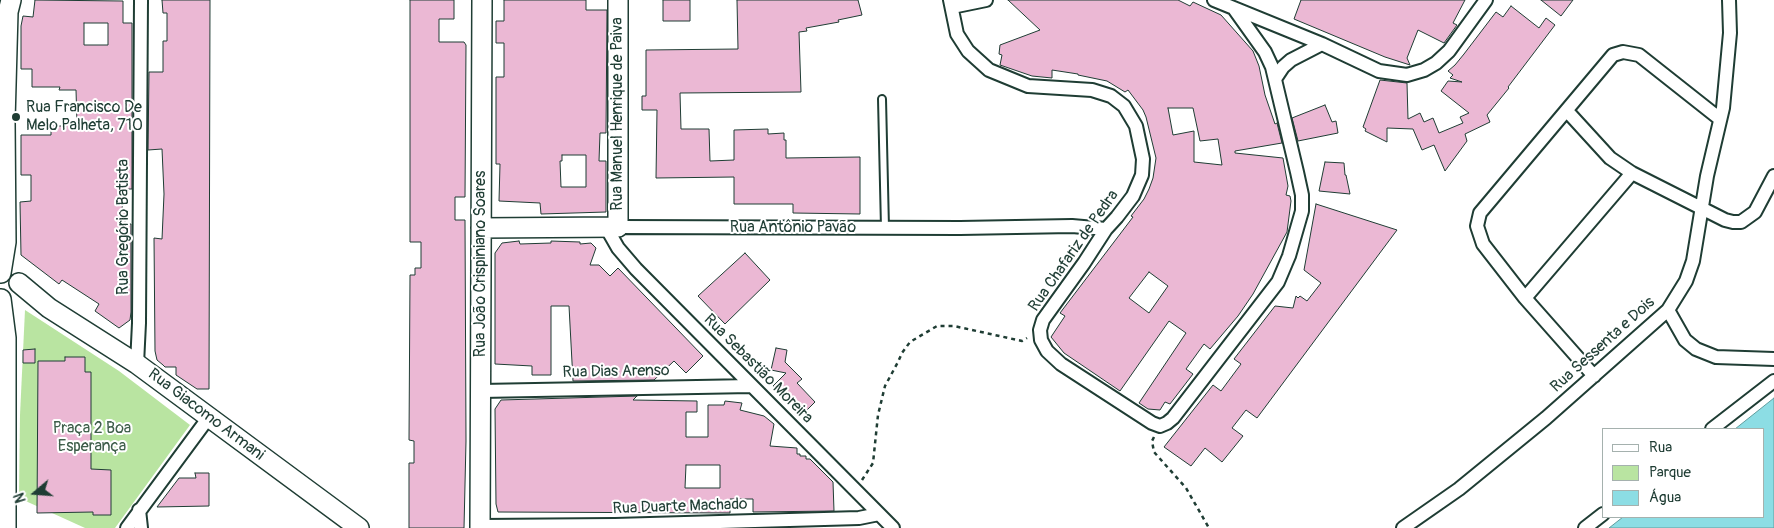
<!DOCTYPE html>
<meta charset="utf-8">
<style>
body{margin:0}
#map{position:relative;width:1774px;height:528px;overflow:hidden;background:#fff;font-family:Pangolin,sans-serif}
canvas{display:block}
.legend{position:absolute;left:1602px;top:428px;width:162px;height:90px;box-sizing:border-box;background:#fff;border:1px solid #a5b1ae;margin:0;padding:6px 9px;list-style:none;font-size:15px;color:#1f3d34}
.legend li{display:flex;align-items:center;gap:10px;height:25px}
.legend b{width:25px;border:1px solid #a5b1ae}
.north{position:absolute;left:10px;top:468px;width:50px;height:50px;-webkit-text-stroke:4px #fff;paint-order:stroke;rotate:252deg;font-size:14px;font-weight:700;line-height:20px;text-align:center;color:#1f3d34}
.north::after{content:'';display:block;margin:auto;width:18px;height:22px;background:#1f3d34;clip-path:polygon(50% 0,100% 100%,50% 72%,0 100%)}
</style>
<div id="map">
<canvas width="1774" height="528"></canvas>
<ul class="legend">
<li><b style="height:6px;background:#fff"></b>Rua</li>
<li><b style="height:14px;background:#b9e4a1"></b>Parque</li>
<li><b style="height:14px;background:#8cdde4"></b>Água</li>
</ul>
<div class="north">N</div>
</div>
<script>
const c = document.querySelector('canvas').getContext('2d');
c.lineJoin = 'round';
function fill(path, color) { c.fillStyle = color; c.fill(path, 'evenodd'); }
const toPath = rows => new Path2D(rows.map(r => 'M' + r).join(''));
function strokePath(path, color, width, dash) { c.strokeStyle = color; c.lineWidth = width; c.lineCap = dash ? 'butt' : 'round'; c.setLineDash(dash || []); c.stroke(path); }
function label(font, color, halo, rows, align = 'center') {
  c.font = font + ' Pangolin,sans-serif'; c.lineWidth = 4; c.setLineDash([]); c.textBaseline = 'middle'; c.strokeStyle = halo; c.fillStyle = color; for (const [text, x, y, turn = 0] of rows) {
    c.save(); c.translate(x, y); c.rotate((+turn || 0) * Math.PI / 180); c.textAlign = isNaN(turn) ? turn : align; if (halo) c.strokeText(text, 0, 0); c.fillText(text, 0, 0); c.restore();
  }
}
const green = toPath([
 [25,310,119,371,190,425,115,528,85,528,19,498,20,415]
]);
const water = toPath([
 [1774,398,1774,528,1609,528,1623,517,1763,517,1763,429,1735,429,1774,398]
]);
const building = toPath([
 [35,0,123,1,123,23,132,23,132,189,123,189,122,212,125,212,125,224,131,224,131,312,130,320,119,328,95,311,99,304,62,280,59,284,21,255,20,202,31,201,31,175,21,175,21,135,51,135,51,126,66,126,66,124,77,124,76,90,59,90,60,87,32,87,32,69,21,69,21,26,23,16,33,17,35,0],
 [84,23,108,23,108,45,84,45,84,23],
 [162,0,210,0,209,389,197,389,176,375,176,367,165,367,163,365,157,360,155,351,154,238,162,239,164,194,162,149,148,150,149,72,163,72,163,41,167,41,167,13,163,13,162,0],
 [410,0,454,0,454,19,439,19,439,42,464,42,466,45,465,197,455,197,455,220,465,220,466,441,464,528,409,528,409,463,414,463,414,441,409,440,410,275,415,275,415,268,421,268,421,242,410,242,410,0],
 [504,0,586,0,586,10,607,10,606,133,600,133,599,161,606,161,606,212,541,214,540,203,499,201,500,164,496,164,496,77,504,77,504,43,496,43,496,21,504,21,504,0],
 [562,155,586,155,586,187,561,187,560,161,562,161,562,155],
 [663,0,690,0,690,21,663,21,663,0],
 [737,0,858,0,862,15,838,20,839,22,806,28,807,31,799,32,801,92,680,93,681,129,709,129,710,161,734,160,734,130,768,129,768,134,784,133,784,140,786,140,786,158,860,157,860,214,793,213,793,204,734,204,734,177,656,178,657,110,642,110,642,96,646,96,646,50,738,49,737,0],
 [1008,0,1178,0,1190,6,1193,2,1221,15,1253,51,1259,66,1265,95,1275,124,1277,123,1282,143,1235,151,1235,153,1283,158,1288,186,1286,195,1290,196,1291,201,1287,232,1253,294,1238,316,1210,349,1204,344,1186,369,1193,374,1170,404,1165,402,1160,410,1148,409,1139,403,1186,333,1169,321,1120,391,1064,353,1051,337,1065,316,1060,313,1133,217,1131,216,1144,199,1149,189,1153,178,1156,158,1146,117,1143,110,1128,90,1125,92,1107,81,1078,75,1078,74,1052,70,1052,78,1032,76,1000,65,1002,55,999,54,1000,45,1040,30,1008,0],
 [1168,108,1193,108,1200,141,1218,139,1222,165,1194,162,1194,131,1173,135,1168,108],
 [1149,272,1168,286,1149,313,1129,298,1149,272],
 [1301,0,1465,0,1453,23,1457,25,1444,43,1418,30,1407,58,1410,65,1385,57,1294,19,1301,0],
 [1541,0,1573,0,1561,16,1541,0],
 [1511,6,1539,28,1546,18,1555,25,1508,87,1509,88,1487,115,1490,122,1465,134,1467,141,1445,171,1434,145,1422,150,1413,129,1387,128,1387,142,1365,131,1366,129,1363,127,1380,80,1407,83,1408,119,1420,113,1424,122,1433,118,1439,133,1463,123,1460,117,1469,113,1441,91,1448,81,1462,82,1450,78,1453,75,1448,71,1455,65,1464,54,1496,12,1503,17,1511,6],
 [1325,105,1332,122,1336,121,1338,133,1298,141,1292,118,1325,105],
 [1325,162,1344,163,1345,175,1346,175,1350,194,1319,191,1325,162],
 [1316,204,1397,230,1257,418,1246,410,1232,428,1243,436,1222,462,1205,448,1191,466,1164,447,1213,385,1221,391,1241,364,1234,359,1275,306,1293,308,1296,296,1298,298,1300,296,1307,301,1321,283,1304,270,1316,204],
 [519,241,520,244,551,243,551,241,580,242,580,244,591,243,596,248,590,265,599,265,610,276,618,268,703,356,686,373,674,361,654,380,573,381,569,306,551,306,551,375,532,375,532,366,495,364,495,253,502,243,519,241],
 [745,253,770,280,725,324,698,296,745,253],
 [776,348,787,350,785,362,802,379,797,383,815,402,801,416,773,386,786,373,771,370,776,348],
 [35,349,35,363,23,363,23,350,35,349],
 [65,357,85,357,85,372,91,372,91,469,111,470,111,515,93,515,93,512,37,513,38,361,65,361,65,357],
 [637,396,633,400,697,401,697,412,686,412,686,437,708,437,708,405,724,405,725,401,742,403,740,410,764,416,774,424,770,446,797,448,797,454,800,454,800,456,806,456,806,459,810,459,833,482,834,511,753,512,753,499,730,499,730,513,498,512,496,504,495,409,501,400,637,396],
 [686,465,720,465,720,488,685,488,686,465],
 [195,473,209,473,209,506,157,507,179,478,196,478,195,473]
]);
const path = toPath([
 [1154,437,1152,441,1154,452,1186,488,1209,528],
 [862,480,873,463,878,415,885,386,898,362,902,353,910,342,937,326,954,326,1022,341,1027,338]
]);
const lane = toPath([
 [882,99,885,228]
]);
const street = toPath([
 [950,0,957,34,968,51,989,70,1028,86,1092,90,1111,96,1124,106,1136,126,1143,159,1142,175,1133,196,1117,217,1106,229,1084,263,1043,320,1040,330,1041,340,1047,351,1061,364,1152,423,1160,426,1167,423,1173,418,1278,282,1289,256,1302,211,1302,195,1297,172,1272,67,1265,52,1235,10],
 [1214,0,1322,44,1379,71,1407,75,1424,70,1436,63,1449,51,1486,0],
 [952,7,986,0],
 [1275,79,1283,67,1291,60,1322,44],
 [1567,111,1610,158,1632,173,1725,220,1733,222,1741,222,1755,212,1774,176],
 [606,227,618,248,636,269,893,528],
 [618,227,960,228,1072,226,1106,229],
 [1525,298,1483,244,1477,226,1480,213,1613,55,1623,52,1639,55,1720,119],
 [1668,310,1685,340,1696,349,1716,357,1774,359],
 [137,364,139,323,141,0],
 [1594,376,1525,298,1632,173],
 [481,391,751,386],
 [1712,429,1774,381],
 [139,510,141,528],
 [480,526,615,525,859,518,879,514],
 [127,528,209,417],
 [1403,528,1459,489,1546,418,1668,310,1686,281,1693,261,1707,176,1723,108,1730,33,1729,0],
 [1585,528,1603,514]
]);
const secondary = toPath([
 [481,228,618,227,618,0],
 [1,273,6,242,5,121,8,12,11,0],
 [19,283,49,308,137,364,359,528],
 [1,299,6,338,6,528],
 [480,528,482,0]
]);
const markers = [
 [16,117,5,"#1f3d34"]
];
const poiNames = [
 ["Rua Francisco De",26,108],
 ["Melo Palheta, 710",26,126]
];
const streetNames = [
 ["Rua Manuel Henrique de Paiva",618,114,-90],
 ["Rua Gregório Batista",124,227,-90],
 ["Rua Antônio Pavão",793,228],
 ["Rua Chafariz de Pedra",1074,251,-55],
 ["Rua João Crispiniano Soares",481,264,-90],
 ["Rua Sessenta e Dois",1603,345,-42],
 ["Rua Sebastião Moreira",758,369,45],
 ["Rua Dias Arenso",616,372,-1],
 ["Rua Giacomo Armani",206,415,37],
 ["Rua Duarte Machado",680,507,-2]
];
const parkNames = [
 ["Praça 2 Boa",92,429],
 ["Esperança",92,447]
];
fill(green, '#b9e4a1');
fill(water, '#8cdde4');
strokePath(water, '#609d9e', 1);
fill(building, '#ebb8d4');
strokePath(building, '#1f3d34', 1);
strokePath(lane, '#1f3d34', 10);
strokePath(street, '#1f3d34', 16);
strokePath(secondary, '#1f3d34', 22);
strokePath(path, '#1f3d34', 2.5, [4, 4]);
strokePath(lane, '#fff', 6);
strokePath(street, '#fff', 12);
strokePath(secondary, '#fff', 19);
for (const [x, y, r, color] of markers) { const dot = new Path2D(); dot.arc(x, y, r, 0, 2 * Math.PI); c.fillStyle = color; c.fill(dot); strokePath(dot, '#fff', 2); }
label('16px', '#1f3d34', '#fff', poiNames, 'left');
label('16px', '#1f3d34', '#fff', streetNames);
label('16px', '#3e5e4a', '#fff', parkNames);
</script>
